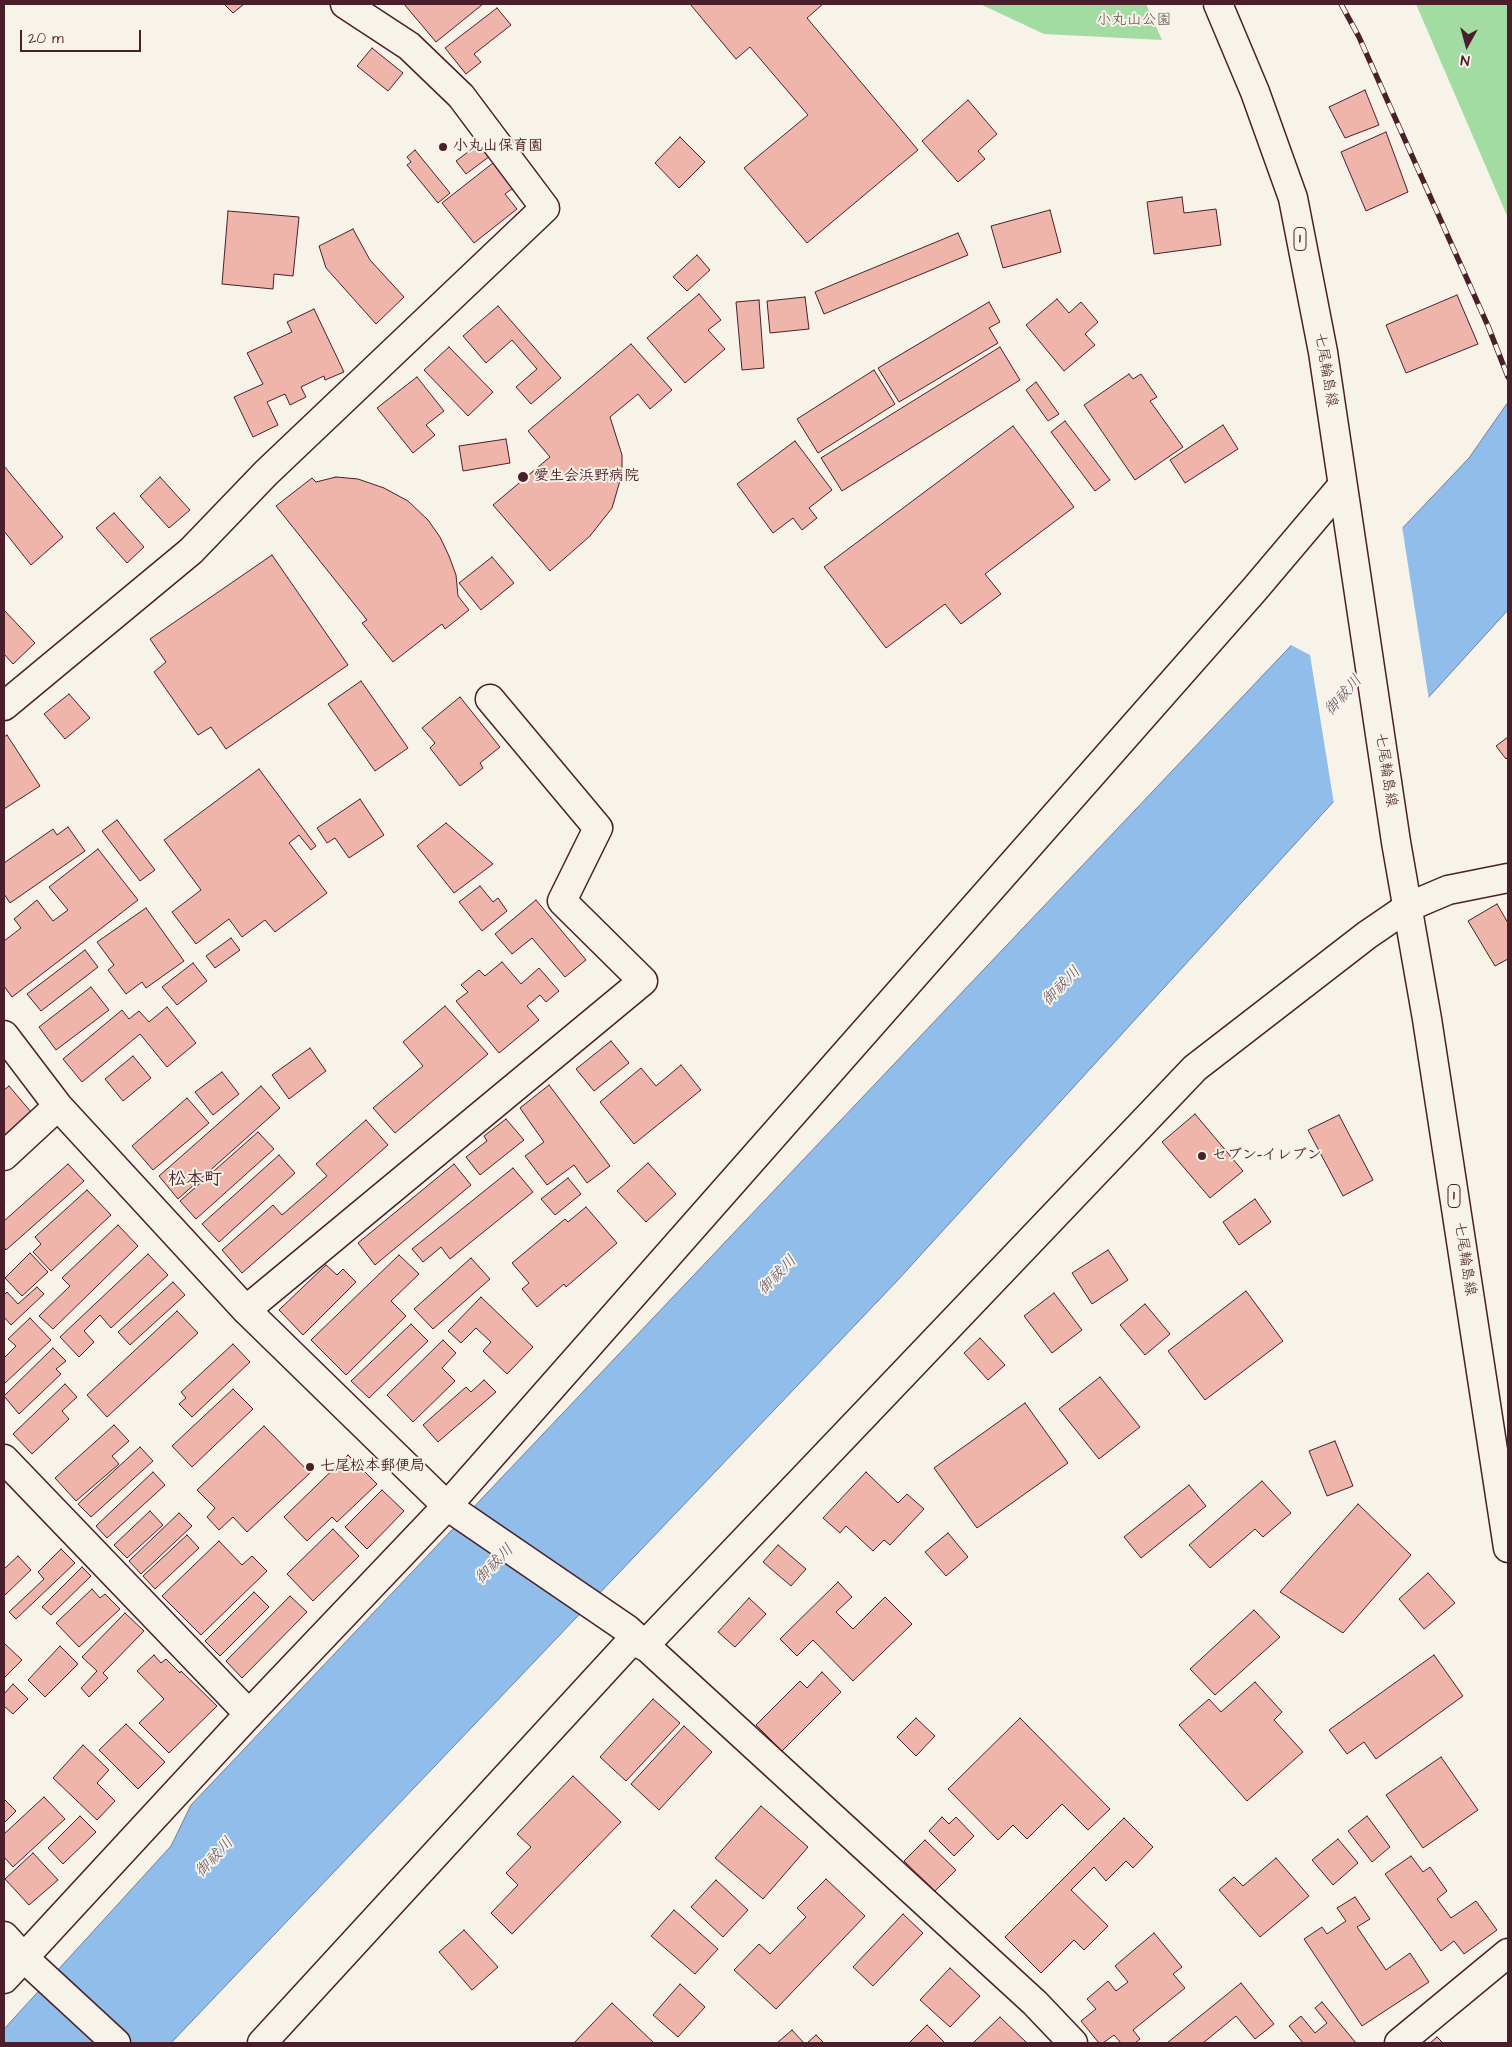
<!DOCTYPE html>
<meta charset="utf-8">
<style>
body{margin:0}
#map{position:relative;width:1512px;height:2047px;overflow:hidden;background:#f7f3e8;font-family:"Architects Daughter",sans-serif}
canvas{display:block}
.frame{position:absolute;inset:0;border:5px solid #4a1f2b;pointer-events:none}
.north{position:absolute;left:1442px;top:20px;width:50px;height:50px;-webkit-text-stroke:4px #f7f3e8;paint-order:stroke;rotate:187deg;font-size:14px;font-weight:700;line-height:20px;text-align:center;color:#4a1f2b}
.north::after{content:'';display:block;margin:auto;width:18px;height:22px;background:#4a1f2b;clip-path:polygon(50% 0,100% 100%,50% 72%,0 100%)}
.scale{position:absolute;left:20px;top:30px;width:121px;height:22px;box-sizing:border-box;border:2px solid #4a1f2b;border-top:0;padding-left:6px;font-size:15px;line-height:18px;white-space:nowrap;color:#4a1f2b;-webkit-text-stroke:4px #f7f3e8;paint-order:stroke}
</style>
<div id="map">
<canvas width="1512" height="2047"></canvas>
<div class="frame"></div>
<div class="north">N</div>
<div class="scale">20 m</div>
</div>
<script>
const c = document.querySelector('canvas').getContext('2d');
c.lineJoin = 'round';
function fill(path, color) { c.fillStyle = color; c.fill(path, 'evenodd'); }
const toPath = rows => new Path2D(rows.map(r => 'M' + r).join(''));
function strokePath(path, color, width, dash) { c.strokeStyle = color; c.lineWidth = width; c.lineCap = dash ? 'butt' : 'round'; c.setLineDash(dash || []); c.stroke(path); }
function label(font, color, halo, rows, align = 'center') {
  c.font = font + ' "Architects Daughter","Klee One",sans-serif'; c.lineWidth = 4; c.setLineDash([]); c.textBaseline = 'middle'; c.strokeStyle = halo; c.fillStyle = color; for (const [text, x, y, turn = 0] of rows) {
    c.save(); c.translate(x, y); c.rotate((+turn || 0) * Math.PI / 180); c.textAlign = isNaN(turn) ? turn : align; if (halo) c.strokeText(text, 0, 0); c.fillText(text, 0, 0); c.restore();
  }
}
const green = toPath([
 [980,4,1146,4,1162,40,1044,34],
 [1416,4,1508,4,1508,218]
]);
const water = toPath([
 [1508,402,1508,610,897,1281,171,2043,4,2043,4,2029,171,1846,191,1805,1469,458,1508,402]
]);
const pier = toPath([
 [1402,526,1429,700,1334,804,1310,655,1289,644]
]);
const building = toPath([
 [224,4,244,4,233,13,224,4],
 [404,4,483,4,436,42,404,4],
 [690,4,823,4,807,18,918,150,807,243,744,168,808,115,750,47,736,59,690,4],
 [497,8,511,25,474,54,481,62,466,74,445,48,497,8],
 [372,48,403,73,388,91,357,66,372,48],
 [1365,90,1379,125,1345,138,1329,107,1365,90],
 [968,100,997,134,978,151,985,159,958,182,922,141,968,100],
 [1386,132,1408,192,1366,211,1341,152,1386,132],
 [680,137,705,162,679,188,655,163,680,137],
 [480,143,490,156,466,174,456,161,480,143],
 [415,150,450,193,438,203,407,165,411,162,407,157,415,150],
 [493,163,513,188,505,194,517,209,474,243,442,203,493,163],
 [1182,197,1184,213,1216,209,1221,245,1154,254,1147,202,1182,197],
 [1050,210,1061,252,1003,268,991,226,1050,210],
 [228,211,299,217,293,276,274,274,273,289,222,284,228,211],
 [353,229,370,260,404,297,376,324,326,268,319,246,353,229],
 [958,233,968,255,824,314,815,292,958,233],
 [697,255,710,270,687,291,673,277,697,255],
 [699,294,721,320,708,330,725,349,685,383,647,338,699,294],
 [1457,295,1478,344,1406,373,1386,325,1457,295],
 [805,297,809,329,770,333,767,301,805,297],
 [1057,299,1069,313,1081,302,1098,322,1085,334,1095,345,1064,371,1026,325,1057,299],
 [759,300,764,368,742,370,736,302,759,300],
 [989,302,1000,322,989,328,998,343,899,402,878,368,989,302],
 [498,306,561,378,531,404,516,387,537,369,512,340,486,363,463,336,498,306],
 [314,309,344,372,325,380,324,376,301,387,306,397,290,405,285,394,267,402,278,425,253,437,234,397,263,384,247,353,292,332,287,322,314,309],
 [631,344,672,390,650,409,638,394,610,417,622,455,622,474,612,508,590,536,550,571,493,505,550,457,528,431,631,344],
 [449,347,493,392,468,416,424,370,449,347],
 [1000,347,1020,380,842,491,821,458,1000,347],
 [874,370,895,404,818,453,797,419,874,370],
 [1129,374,1133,379,1141,374,1157,397,1150,401,1183,447,1135,480,1084,405,1129,374],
 [417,377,444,411,426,425,435,435,413,453,377,408,417,377],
 [1036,382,1059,414,1048,421,1026,390,1036,382],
 [1065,421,1110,480,1095,491,1051,432,1065,421],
 [1223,425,1238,449,1185,483,1170,460,1223,425],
 [1013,426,1074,507,985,574,1001,594,961,624,945,604,886,648,824,567,1013,426],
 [506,439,510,463,463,471,459,446,506,439],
 [795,441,832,490,809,508,817,518,802,530,793,518,773,533,737,484,795,441],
 [4,466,63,537,31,565,4,531,4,466],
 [160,477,190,510,169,528,140,496,160,477],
 [336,477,358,479,384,488,408,501,428,520,440,537,449,556,456,575,458,596,469,610,445,629,442,624,393,662,362,623,367,620,276,506,312,478,316,482,336,477],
 [114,513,144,547,127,563,96,528,114,513],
 [272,555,348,665,226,749,211,727,198,735,154,672,166,662,150,639,272,555],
 [492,557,514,583,481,610,459,583,492,557],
 [4,610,35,643,13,664,4,654,4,610],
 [361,681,408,748,375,771,328,704,361,681],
 [69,694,90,718,65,739,44,714,69,694],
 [460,697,500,747,480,763,483,768,460,786,430,748,435,743,422,728,460,697],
 [7,735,40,786,4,809,4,737,7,735],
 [1508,737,1508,757,1506,759,1496,746,1508,737],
 [259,769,316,846,311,850,299,835,289,843,327,893,275,932,265,920,242,937,229,919,196,944,172,912,201,890,164,840,259,769],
 [360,799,384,835,349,858,335,838,327,843,317,828,360,799],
 [117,820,155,870,140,881,102,831,117,820],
 [446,823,493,864,454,893,417,846,446,823],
 [68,827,85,851,10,903,4,894,4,863,53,829,57,835,68,827],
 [98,849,138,900,12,997,4,986,4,941,21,928,14,919,37,900,53,921,68,910,49,887,98,849],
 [480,886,493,902,498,898,507,911,482,931,459,902,480,886],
 [536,900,586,960,565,977,532,938,512,954,495,934,536,900],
 [1497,904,1508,923,1508,959,1495,966,1468,921,1497,904],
 [146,908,184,961,146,988,142,982,126,994,108,970,114,965,97,942,146,908],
 [231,938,240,950,215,968,206,956,231,938],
 [85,950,98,967,41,1011,27,994,85,950],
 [502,962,521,984,539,968,559,991,546,1002,540,995,527,1006,539,1020,499,1053,456,1001,468,992,461,985,479,970,485,976,502,962],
 [193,963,207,981,177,1005,162,987,193,963],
 [91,987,109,1010,56,1050,39,1027,91,987],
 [445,1006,488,1054,395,1133,373,1108,423,1066,403,1042,445,1006],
 [167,1007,196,1043,167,1067,140,1034,82,1082,63,1059,122,1010,129,1019,139,1011,149,1022,167,1007],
 [611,1041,629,1063,594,1091,576,1069,611,1041],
 [310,1048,326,1071,289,1099,272,1075,310,1048],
 [133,1056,151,1078,123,1101,105,1079,133,1056],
 [681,1065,701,1090,634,1144,600,1102,641,1068,656,1086,681,1065],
 [222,1072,239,1094,213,1115,195,1092,222,1072],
 [549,1085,610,1166,587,1183,574,1165,547,1185,525,1156,544,1142,520,1108,549,1085],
 [9,1086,31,1112,4,1136,4,1090,9,1086],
 [261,1086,280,1108,178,1199,159,1176,261,1086],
 [187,1098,209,1123,153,1170,132,1146,187,1098],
 [1195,1114,1243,1171,1210,1198,1162,1142,1195,1114],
 [1339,1115,1373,1180,1343,1196,1308,1130,1339,1115],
 [506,1119,524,1140,480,1175,466,1157,487,1141,484,1136,506,1119],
 [366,1120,388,1145,242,1273,222,1250,273,1205,282,1215,327,1176,316,1164,366,1120],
 [258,1132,274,1149,196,1219,180,1201,258,1132],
 [279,1155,295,1173,219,1242,202,1224,279,1155],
 [648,1163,676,1194,646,1222,617,1191,648,1163],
 [68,1164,84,1181,6,1250,4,1247,4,1221,68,1164],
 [454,1164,471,1185,375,1265,358,1243,454,1164],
 [513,1168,533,1192,450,1259,441,1247,423,1262,412,1249,513,1168],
 [568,1178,581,1194,555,1215,541,1199,568,1178],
 [87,1190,111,1215,51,1271,33,1252,41,1244,35,1237,87,1190],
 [1255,1199,1271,1222,1239,1245,1223,1222,1255,1199],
 [586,1207,617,1243,566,1287,564,1284,537,1307,522,1289,529,1283,512,1263,565,1219,568,1222,586,1207],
 [118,1225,138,1246,53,1329,39,1316,70,1286,62,1278,118,1225],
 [1108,1250,1128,1280,1092,1304,1072,1273,1108,1250],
 [30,1253,48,1272,22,1296,5,1278,30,1253],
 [148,1254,168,1275,111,1328,100,1315,84,1331,94,1342,79,1357,60,1337,148,1254],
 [399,1255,419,1274,391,1301,406,1316,346,1375,311,1340,399,1255],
 [471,1258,490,1279,433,1329,414,1309,471,1258],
 [326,1265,337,1275,343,1269,356,1282,303,1335,279,1310,326,1265],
 [173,1282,185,1295,130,1345,118,1332,173,1282],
 [37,1287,44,1294,11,1325,4,1317,4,1295,7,1292,18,1304,37,1287],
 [1246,1291,1283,1341,1205,1400,1168,1351,1246,1291],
 [1054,1293,1082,1330,1052,1353,1024,1316,1054,1293],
 [481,1297,533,1347,507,1374,483,1351,491,1342,476,1328,461,1343,448,1331,481,1297],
 [1145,1304,1170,1334,1145,1355,1120,1325,1145,1304],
 [177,1311,198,1333,107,1417,87,1395,177,1311],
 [30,1318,51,1340,4,1384,4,1358,16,1346,8,1339,30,1318],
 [411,1324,428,1341,369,1398,351,1381,411,1324],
 [980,1338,1005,1365,988,1380,964,1353,980,1338],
 [443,1340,456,1353,442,1368,455,1381,413,1422,387,1395,443,1340],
 [233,1344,250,1362,192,1417,179,1404,186,1398,181,1392,233,1344],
 [53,1348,66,1361,56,1369,61,1374,19,1414,4,1396,53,1348],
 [1100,1377,1140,1427,1099,1459,1059,1409,1100,1377],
 [484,1380,496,1392,438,1442,423,1425,466,1387,471,1392,484,1380],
 [65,1384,77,1397,62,1411,69,1419,32,1454,13,1434,65,1384],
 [233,1389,253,1409,192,1467,172,1446,233,1389],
 [1025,1403,1068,1463,977,1528,934,1468,1025,1403],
 [114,1425,129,1441,112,1456,119,1464,76,1501,55,1478,114,1425],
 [264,1426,310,1473,247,1532,233,1517,219,1530,207,1517,215,1508,197,1490,264,1426],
 [1335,1441,1353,1486,1327,1496,1309,1451,1335,1441],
 [140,1447,153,1461,91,1517,78,1504,140,1447],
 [348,1455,377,1484,337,1522,332,1517,307,1541,284,1517,348,1455],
 [153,1472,165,1485,107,1538,96,1526,153,1472],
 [866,1472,898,1503,907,1494,924,1509,890,1545,884,1540,873,1551,846,1526,840,1533,823,1518,866,1472],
 [1262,1481,1291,1513,1263,1537,1255,1529,1210,1568,1189,1545,1262,1481],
 [1189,1485,1206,1506,1141,1558,1124,1537,1189,1485],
 [382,1490,404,1511,367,1549,345,1527,382,1490],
 [1358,1504,1411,1555,1343,1633,1280,1592,1358,1504],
 [150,1511,163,1525,127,1558,114,1545,150,1511],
 [179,1513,192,1526,141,1574,129,1561,179,1513],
 [333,1529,359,1556,313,1601,287,1574,333,1529],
 [948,1533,968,1557,946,1576,925,1552,948,1533],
 [187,1535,199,1548,155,1589,143,1576,187,1535],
 [219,1541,242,1565,252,1556,267,1571,201,1635,162,1596,219,1541],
 [778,1545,806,1569,791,1586,763,1562,778,1545],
 [61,1549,75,1563,16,1619,9,1612,44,1579,38,1572,61,1549],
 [18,1556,31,1570,4,1596,4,1569,18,1556],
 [82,1567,91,1576,51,1615,42,1607,82,1567],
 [1428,1573,1455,1603,1424,1629,1399,1599,1428,1573],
 [838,1582,852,1597,836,1612,853,1629,885,1597,912,1624,853,1681,813,1640,797,1656,780,1639,838,1582],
 [92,1589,100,1598,105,1594,120,1609,79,1647,56,1623,92,1589],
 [254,1592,269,1607,220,1656,205,1641,254,1592],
 [290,1596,307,1612,242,1678,226,1661,290,1596],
 [749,1598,766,1614,735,1647,718,1632,749,1598],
 [1254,1610,1280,1637,1215,1695,1190,1669,1254,1610],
 [125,1613,144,1631,103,1673,108,1678,89,1697,81,1688,97,1671,82,1657,125,1613],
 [4,1643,22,1660,4,1678,4,1643],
 [60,1646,78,1664,45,1697,28,1680,60,1646],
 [154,1655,161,1663,166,1659,180,1673,181,1671,217,1706,169,1753,139,1723,164,1699,137,1671,154,1655],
 [1434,1655,1463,1696,1376,1759,1364,1742,1347,1754,1329,1730,1434,1655],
 [822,1672,841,1692,782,1751,756,1725,800,1681,807,1688,822,1672],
 [1255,1682,1282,1712,1274,1720,1303,1752,1247,1801,1179,1725,1209,1699,1221,1712,1255,1682],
 [13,1684,28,1699,13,1714,4,1706,4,1694,13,1684],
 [653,1699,680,1723,626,1781,600,1757,653,1699],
 [916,1718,935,1736,916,1756,897,1737,916,1718],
 [1020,1718,1110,1809,1088,1830,1062,1804,1027,1839,1013,1825,998,1840,948,1789,1020,1718],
 [126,1724,165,1762,138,1789,99,1750,126,1724],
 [684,1726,712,1752,659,1810,631,1784,684,1726],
 [83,1745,109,1770,97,1783,115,1801,97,1820,53,1778,83,1745],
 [1441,1757,1478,1810,1423,1848,1386,1795,1441,1757],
 [573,1776,621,1822,512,1934,491,1913,518,1885,506,1873,531,1847,517,1834,573,1776],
 [44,1797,65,1819,13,1867,4,1857,4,1834,44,1797],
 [4,1799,16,1811,4,1823,4,1799],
 [761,1806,808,1847,763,1899,715,1858,761,1806],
 [80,1816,96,1832,63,1864,48,1848,80,1816],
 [1367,1816,1390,1847,1372,1862,1348,1831,1367,1816],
 [942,1817,949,1824,956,1817,974,1836,954,1856,929,1831,942,1817],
 [1124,1818,1153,1847,1133,1868,1126,1861,1106,1881,1094,1867,1071,1890,1108,1926,1084,1950,1074,1940,1041,1973,1005,1937,1124,1818],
 [1338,1839,1358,1863,1333,1885,1312,1860,1338,1839],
 [925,1840,956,1870,935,1891,904,1861,925,1840],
 [33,1853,58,1880,29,1905,5,1879,33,1853],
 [1411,1856,1423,1872,1430,1867,1447,1891,1437,1899,1451,1918,1476,1901,1497,1930,1464,1954,1454,1941,1441,1951,1385,1874,1411,1856],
 [1276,1858,1309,1896,1260,1937,1219,1890,1234,1877,1243,1886,1276,1858],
 [826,1879,865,1916,776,2009,734,1970,759,1944,770,1954,806,1917,797,1908,826,1879],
 [716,1880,748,1910,723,1937,691,1907,716,1880],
 [1355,1897,1370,1919,1357,1927,1386,1970,1410,1953,1429,1982,1362,2026,1304,1939,1322,1927,1327,1934,1346,1921,1337,1908,1355,1897],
 [674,1910,718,1949,695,1974,651,1936,674,1910],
 [903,1914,923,1933,873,1986,853,1967,903,1914],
 [464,1930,498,1967,472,1990,439,1952,464,1930],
 [1154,1933,1182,1967,1173,1974,1185,1988,1133,2030,1140,2039,1135,2043,1121,2043,1114,2035,1103,2043,1099,2043,1081,2021,1096,2009,1087,1999,1108,1981,1116,1991,1128,1982,1115,1966,1154,1933],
 [950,1968,980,1996,950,2027,920,2000,950,1968],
 [1241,1983,1274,2024,1255,2039,1236,2016,1203,2043,1167,2043,1241,1983],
 [680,1984,705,2007,678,2037,653,2015,680,1984],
 [1322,2002,1356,2043,1303,2043,1289,2026,1301,2016,1315,2033,1327,2023,1315,2008,1322,2002],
 [612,2003,654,2043,574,2043,612,2003],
 [1000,2017,1027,2043,973,2043,1000,2017],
 [927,2025,945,2043,909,2043,927,2025],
 [792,2030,804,2043,777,2043,792,2030],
 [816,2035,824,2043,807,2043,816,2035],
 [1437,2037,1443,2043,1430,2043,1437,2037]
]);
const street = toPath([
 [4,706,191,551,266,473,545,208,461,96,409,46,345,4],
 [4,1035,58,1106,246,1310,447,1506,627,1629,1035,2003,1073,2043],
 [4,1156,58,1106],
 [246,1310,643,981,562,901,598,828,490,699],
 [4,1459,249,1714],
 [644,1646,1195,1068,1367,935,1408,907,1448,890,1508,878],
 [4,1936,24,1958],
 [262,2043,635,1637],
 [1399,2043,1508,1953]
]);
const secondary = toPath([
 [24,1958,116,2043],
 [4,1979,249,1714,447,1506,1254,590,1342,486]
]);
const primary = toPath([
 [1218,4,1255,92,1293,198,1323,352,1396,842,1427,1019,1508,1548]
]);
const rail = toPath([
 [1341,4,1359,37,1488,326,1508,377]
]);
const markers = [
 [443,147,5,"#4a1f2b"],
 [523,477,6,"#4a1f2b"],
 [1202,1156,5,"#4a1f2b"],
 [310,1467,5,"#4a1f2b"]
];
const shields = [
 [1300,239,12],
 [1454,1196,12]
];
const shieldNames = [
 ["1",1300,239],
 ["1",1454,1196]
];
const parkNames = [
 ["小丸山公園",1134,21]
];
const poiNames = [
 ["小丸山保育園",453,147],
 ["愛生会浜野病院",534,477],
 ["セブン-イレブン",1212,1156],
 ["七尾松本郵便局",320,1467]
];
const streetNames = [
 ["七尾輪島線",1325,370,80],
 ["七尾輪島線",1385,770,81],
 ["七尾輪島線",1464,1259,81]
];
const waterNames = [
 ["御祓川",1344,696,-49],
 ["御祓川",1062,987,-46],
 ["御祓川",778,1276,-46],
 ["御祓川",495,1565,-46],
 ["御祓川",215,1858,-47]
];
const quarterNames = [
 ["松本町",195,1180]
];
fill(green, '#a3dca2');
fill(water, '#91bdea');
strokePath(water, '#757e9e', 1);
fill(pier, '#f7f3e8');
fill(building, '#efb5aa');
strokePath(building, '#4a1f2b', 1);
strokePath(street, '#4a1f2b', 31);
strokePath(secondary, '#4a1f2b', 31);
strokePath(primary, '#4a1f2b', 31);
strokePath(street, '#f7f3e8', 28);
strokePath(secondary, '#f7f3e8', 28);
strokePath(primary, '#f7f3e8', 28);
strokePath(rail, '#4a1f2b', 5.5);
strokePath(rail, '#f7f3e8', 4, [11]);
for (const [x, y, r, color] of markers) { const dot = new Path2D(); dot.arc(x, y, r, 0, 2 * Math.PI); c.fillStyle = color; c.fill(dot); strokePath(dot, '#f7f3e8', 2); }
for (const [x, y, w] of shields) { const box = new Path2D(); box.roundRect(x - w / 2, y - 11.5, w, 23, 4); c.fillStyle = '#f7f3e8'; c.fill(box); strokePath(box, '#4a1f2b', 1); }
label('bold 14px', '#4a1f2b', null, shieldNames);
label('15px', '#604e49', '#f7f3e8', parkNames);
label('bold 15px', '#4a1f2b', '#f7f3e8', poiNames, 'left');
label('15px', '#4a1f2b', '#f7f3e8', streetNames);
label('italic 16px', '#5f4e64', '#f7f3e8', waterNames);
label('bold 18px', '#4a1f2b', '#f7f3e8', quarterNames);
</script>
